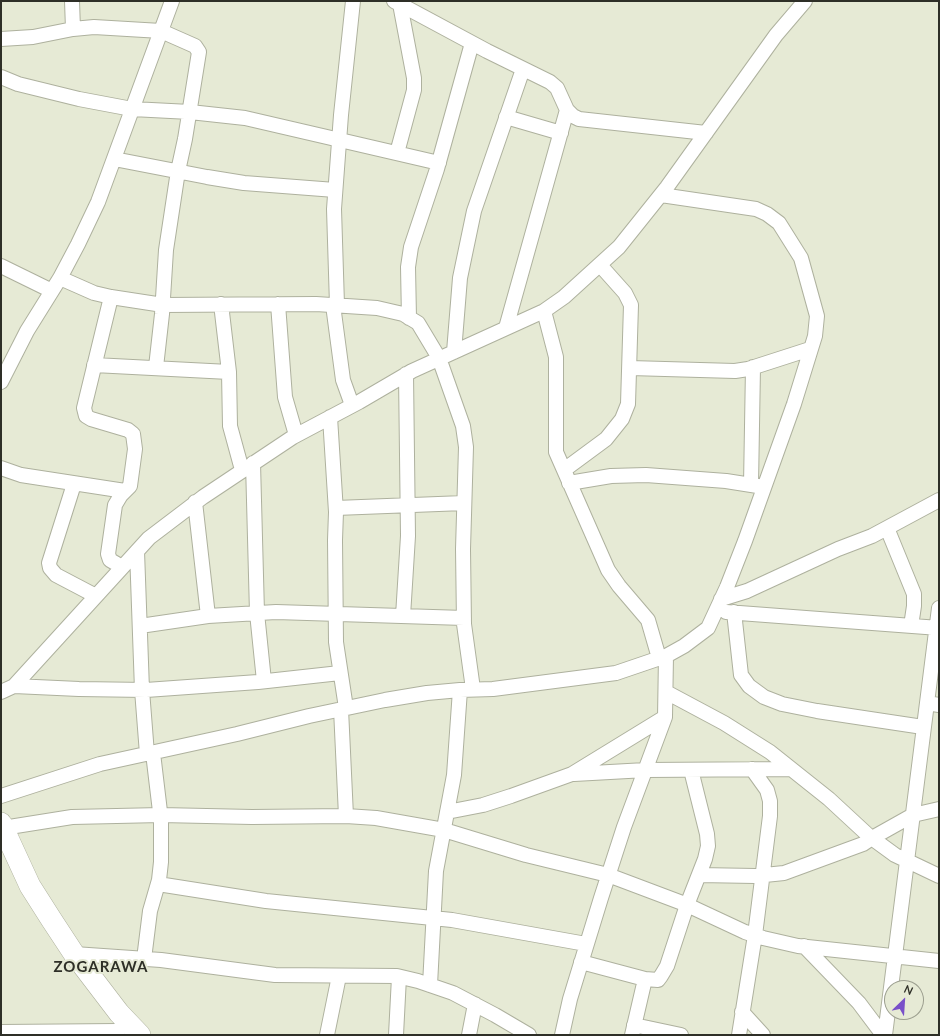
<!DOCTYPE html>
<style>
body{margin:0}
#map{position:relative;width:940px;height:1036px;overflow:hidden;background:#e6ead5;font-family:Lato,sans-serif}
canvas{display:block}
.frame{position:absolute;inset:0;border:2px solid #2e2f27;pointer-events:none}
.north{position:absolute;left:884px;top:980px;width:40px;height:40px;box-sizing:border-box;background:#e6ead5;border:1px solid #9c9f8f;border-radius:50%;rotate:25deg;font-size:11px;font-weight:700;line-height:16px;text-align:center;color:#2e2f27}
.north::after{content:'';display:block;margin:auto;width:14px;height:18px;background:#7950c9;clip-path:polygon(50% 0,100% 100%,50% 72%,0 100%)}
</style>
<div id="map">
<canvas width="940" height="1036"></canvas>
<div class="frame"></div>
<div class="north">N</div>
</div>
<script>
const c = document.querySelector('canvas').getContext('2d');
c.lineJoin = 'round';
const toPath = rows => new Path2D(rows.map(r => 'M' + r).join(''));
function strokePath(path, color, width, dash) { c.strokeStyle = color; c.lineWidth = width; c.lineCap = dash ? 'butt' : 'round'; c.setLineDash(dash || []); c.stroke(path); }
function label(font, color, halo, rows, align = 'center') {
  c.font = font + ' Lato,sans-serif'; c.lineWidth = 4; c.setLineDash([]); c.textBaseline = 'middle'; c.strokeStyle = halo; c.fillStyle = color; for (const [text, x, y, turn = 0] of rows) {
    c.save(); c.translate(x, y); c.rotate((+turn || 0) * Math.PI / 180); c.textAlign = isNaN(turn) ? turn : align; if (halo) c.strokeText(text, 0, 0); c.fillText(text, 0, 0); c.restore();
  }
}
const minor = toPath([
 [72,1,73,29],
 [394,1,487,51,550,82,557,88,567,110,573,116,579,119,706,133],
 [1,39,33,37,73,29,94,27,161,31,195,46,199,52,185,139,178,171,166,250,162,314,156,367],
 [1,77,18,84,79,99,132,109,190,112,245,118,439,163],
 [506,117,561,133],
 [397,153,414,90,414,78,400,4],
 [114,159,207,177,244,183,335,190],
 [1,266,52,291],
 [60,278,94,293,111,297,163,305,316,304,377,308,403,314,418,323,439,358,463,426,466,447,463,549,464,624,473,689],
 [111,297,84,408,86,416,91,419,128,430,133,434,135,449,130,486,121,495,115,505,108,554,110,560,122,567],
 [221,304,229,372,230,426,242,470],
 [278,304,285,397,296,435],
 [333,305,343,380,352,405],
 [337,305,334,209,341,115,353,1],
 [544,311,556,357,556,452,608,570,619,586,648,620,659,658],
 [409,318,408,267,411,247,437,169,472,43],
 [506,328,567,110],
 [454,352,460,278,474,211,523,69],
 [94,365,229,372],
 [630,368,735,371,748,369,810,349],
 [1,382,27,331,60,278,78,244,98,202,172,1],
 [330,417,336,512,335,540,336,642,346,708],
 [253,463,257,613,264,681],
 [1,468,21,475,125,491],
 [564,470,606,439,622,419,628,404,631,305,625,293,600,265],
 [569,483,611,476,646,475,726,481,764,487],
 [74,484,49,563,50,568,56,575,96,596],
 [751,485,753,367],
 [195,502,208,616],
 [336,508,464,503],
 [887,528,914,594,914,606,911,626],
 [137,551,142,690,147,754],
 [721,599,747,591,838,549,872,536,939,500],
 [726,612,939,628],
 [734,612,741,675,749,686,764,697,782,704,817,711,923,727],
 [403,616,408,536,406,374],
 [140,626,208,616,276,612,464,618],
 [14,686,79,689,146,690,258,682,340,673],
 [1,692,14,686,149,538,203,497,293,437,359,402,412,371,544,311,564,297,619,247,667,187,776,35,805,1],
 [666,692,724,723,770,752,829,799,869,836,895,855,939,876],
 [927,703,939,705],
 [341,709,346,816],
 [574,774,646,770,790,769],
 [1,796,100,764,237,734,309,716,385,700,427,693,460,690,493,689,616,673,666,656,684,646,708,628,727,587,745,541,794,404,815,336,817,316,801,258,779,223,767,214,756,209,661,195],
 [447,812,483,805,511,796,572,774,665,717],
 [3,828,72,817,161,815,252,817,346,816,376,818,444,830,526,855,608,875,685,904,745,932,763,938,798,946,939,961],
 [699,875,755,876,784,873,863,844,872,838,913,815,939,809],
 [158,884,266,901,452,920,586,944],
 [804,946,859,1003,883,1035],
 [74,954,161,960,275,975,397,976,418,981,453,993,495,1015,529,1035],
 [144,959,150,911,159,880,161,862,161,820,153,753],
 [581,962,645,979,658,980,661,976,667,966,687,905,705,859,708,846,707,834,691,770],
 [430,985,436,871,454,775,460,690],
 [742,1012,763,1035],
 [634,1025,681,1035],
 [1,1032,118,1031],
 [327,1035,339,976],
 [396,1035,399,977],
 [469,1035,475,1004],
 [562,1035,570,999,601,898,624,827,665,717,666,656],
 [632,1035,645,979],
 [739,1035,755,935,770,816,770,801,767,790,752,769],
 [885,1035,939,608]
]);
const highway = toPath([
 [1,823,30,886,51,919,74,954,119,1013,140,1035]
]);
const districtNames = [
 ["ZOGARAWA",101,967]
];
strokePath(minor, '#aeb19e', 16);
strokePath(highway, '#aeb19e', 22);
strokePath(minor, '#fff', 14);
strokePath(highway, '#fff', 21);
c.letterSpacing = '1px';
label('bold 15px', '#2e2f27', '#e6ead5', districtNames);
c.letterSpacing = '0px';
</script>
